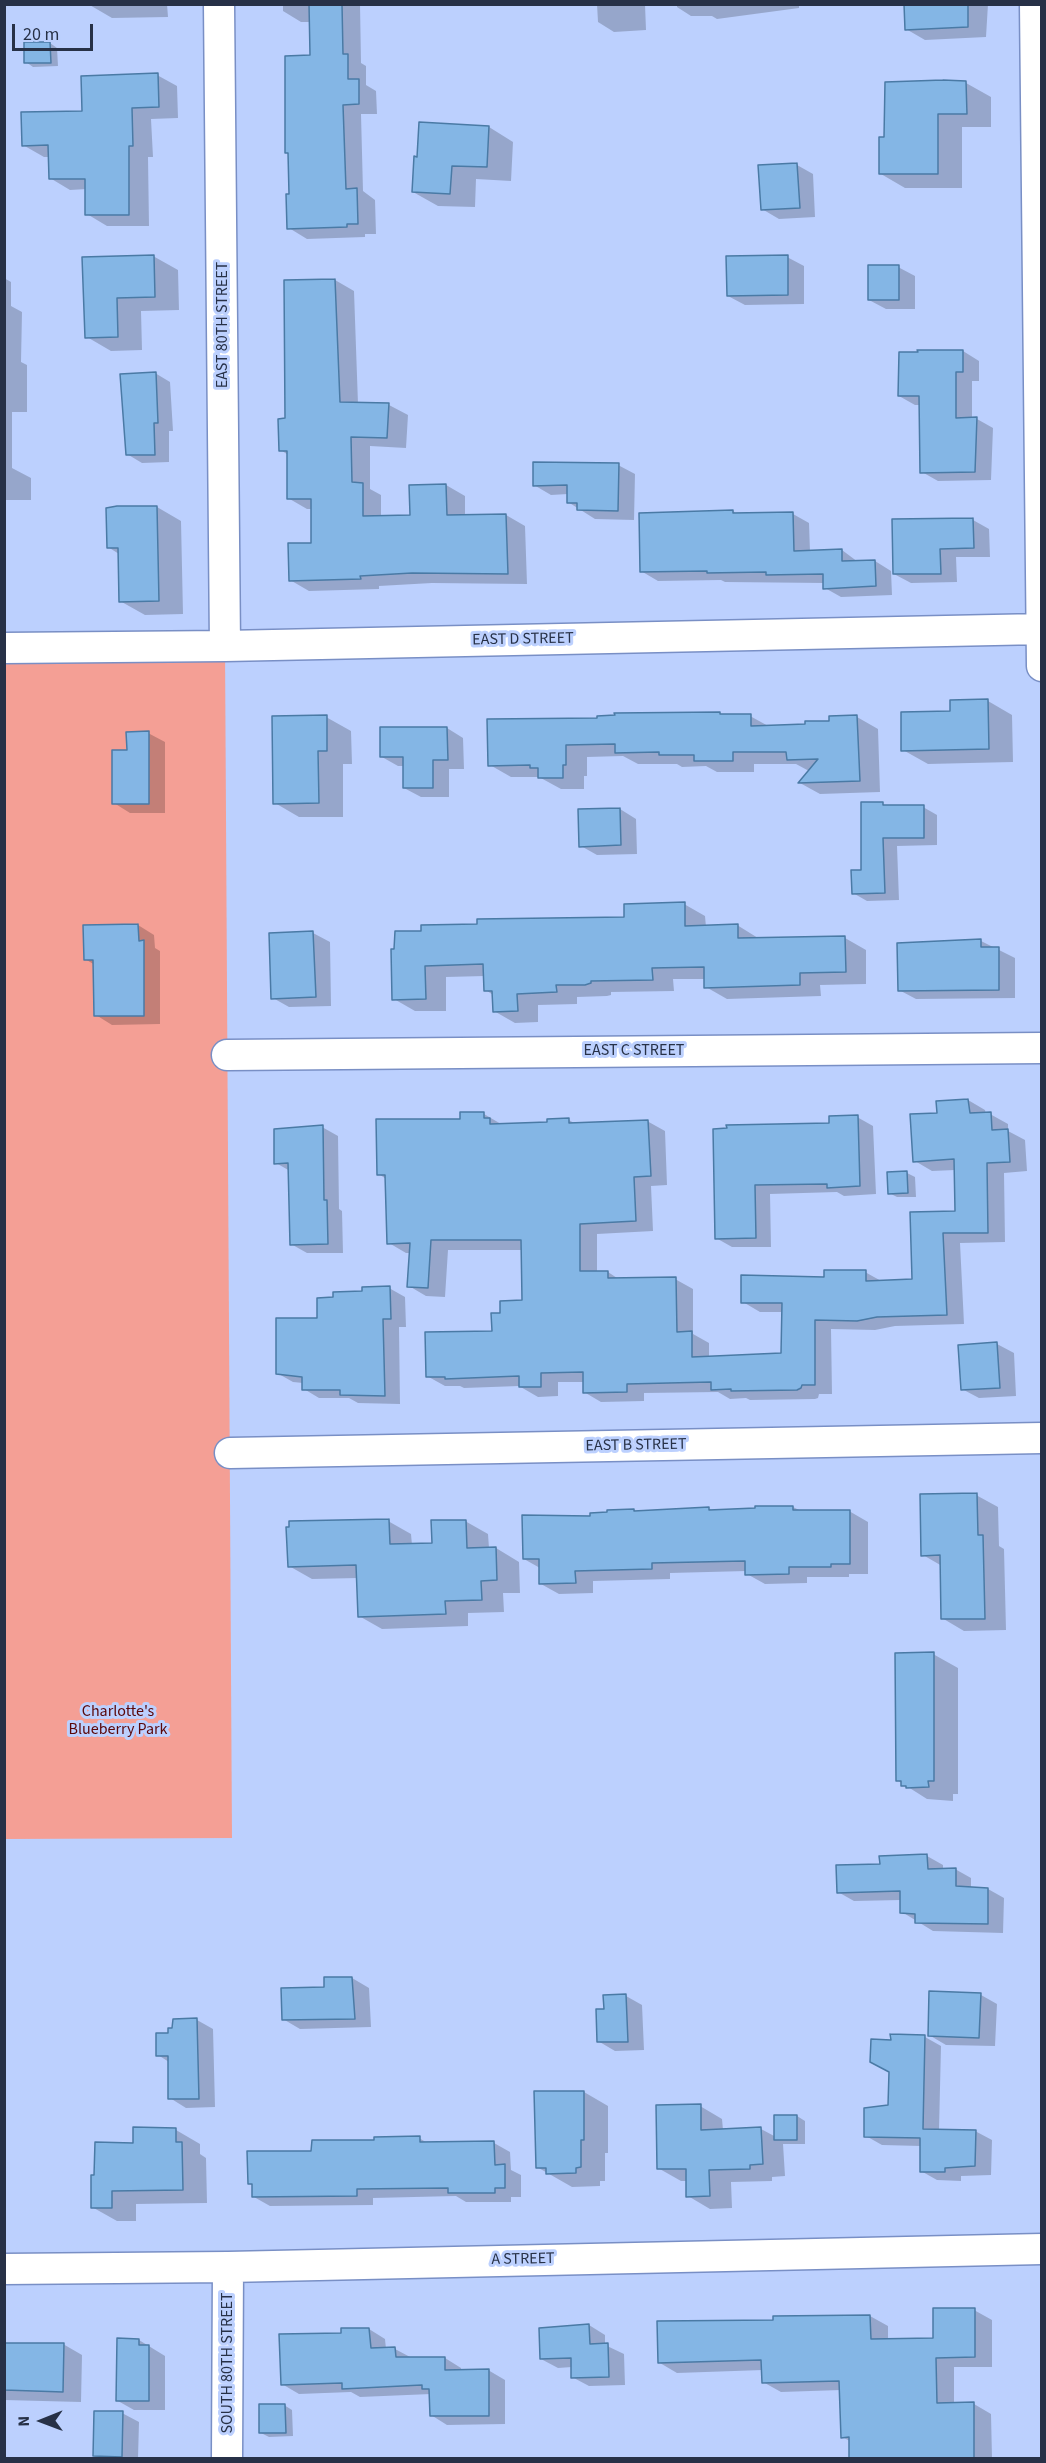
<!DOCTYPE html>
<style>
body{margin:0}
#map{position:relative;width:1046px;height:2463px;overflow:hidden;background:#bcd0fe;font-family:"Source Sans 3",sans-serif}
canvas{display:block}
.frame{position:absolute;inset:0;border:6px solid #273147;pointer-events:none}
.north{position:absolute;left:12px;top:2391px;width:60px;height:60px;-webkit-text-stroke:4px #bcd0fe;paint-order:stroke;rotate:269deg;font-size:16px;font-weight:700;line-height:24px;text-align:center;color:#273147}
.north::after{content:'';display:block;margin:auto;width:21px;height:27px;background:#273147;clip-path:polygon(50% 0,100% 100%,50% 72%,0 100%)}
.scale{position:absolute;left:12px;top:24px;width:81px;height:27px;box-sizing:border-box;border:3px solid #273147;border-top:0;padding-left:8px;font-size:18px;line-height:21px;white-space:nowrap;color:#273147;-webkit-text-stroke:4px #bcd0fe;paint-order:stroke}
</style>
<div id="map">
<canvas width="1046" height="2463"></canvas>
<div class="frame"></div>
<div class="north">N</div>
<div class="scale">20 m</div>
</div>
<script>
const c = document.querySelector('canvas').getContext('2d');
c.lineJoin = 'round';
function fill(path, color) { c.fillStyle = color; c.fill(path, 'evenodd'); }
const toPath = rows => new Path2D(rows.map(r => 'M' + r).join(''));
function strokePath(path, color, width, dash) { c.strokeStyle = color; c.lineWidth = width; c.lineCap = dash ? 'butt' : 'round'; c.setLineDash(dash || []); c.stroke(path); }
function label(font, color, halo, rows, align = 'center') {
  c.font = font + ' "Source Sans 3",sans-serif'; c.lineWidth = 6; c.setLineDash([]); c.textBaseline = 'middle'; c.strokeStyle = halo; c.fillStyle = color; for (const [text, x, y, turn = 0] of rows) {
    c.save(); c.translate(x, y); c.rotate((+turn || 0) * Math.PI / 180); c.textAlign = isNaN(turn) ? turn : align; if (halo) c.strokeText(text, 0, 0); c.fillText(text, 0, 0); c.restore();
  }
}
const green = toPath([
 [225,646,232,1838,5,1839,4,648]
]);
const shadow = toPath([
 [167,4,168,17,112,18,88,4],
 [283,4,360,4,361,63,366,66,366,85,376,91,377,114,361,114,363,191,375,200,376,234,365,234,365,237,307,239,289,228,311,57,311,22,301,22,283,11],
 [597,4,645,4,646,30,614,32,598,22],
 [677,4,799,4,799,8,717,19,712,16,691,16,677,7],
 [906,4,988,4,986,37,925,40,906,29],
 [50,43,57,48,58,66,33,67,26,62],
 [157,75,177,86,178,118,151,119,153,157,148,157,149,226,107,226,87,214,87,189,70,190,50,178,50,157,44,157,23,145],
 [966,83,991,97,991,127,962,127,962,188,905,188,881,174,886,138],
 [489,127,513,142,511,181,476,179,475,207,438,206,413,192],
 [797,165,813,174,815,217,779,219,762,209],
 [153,256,178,270,179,310,141,311,142,350,111,351,87,337,84,258],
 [787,257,804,266,804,304,745,305,728,296],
 [898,267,915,276,915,309,886,309,869,300],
 [4,278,11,282,11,306,22,312,21,362,27,365,27,412,12,412,12,468,31,478,31,500,4,500],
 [335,280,354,291,358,404,389,405,408,415,406,448,370,446,370,489,381,495,381,517,412,517,446,485,465,496,465,516,506,515,525,526,527,584,432,583,379,586,379,589,309,591,290,580,312,544,312,509,307,509,288,498,288,455,281,450,287,420],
 [963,351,979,361,979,381,972,381,972,419,977,419,993,428,991,480,938,481,922,472,920,405,915,405,899,396,919,354],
 [155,373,170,382,173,431,169,431,169,462,142,463,127,454],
 [618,465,635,474,634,520,595,519,568,502,568,494,551,495,534,485],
 [157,507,181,521,183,614,145,615,120,601,119,554,108,547],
 [733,511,738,515,793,514,809,523,810,552,842,550,858,562,875,561,891,571,892,595,841,597,825,588,825,583,725,582,721,580,658,581,641,571],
 [973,520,989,529,990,557,956,557,957,582,911,583,894,574],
 [988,701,1012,715,1013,762,928,764,903,750,952,712],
 [720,714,750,716,770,727,831,722,857,717,878,729,880,792,820,794,800,783,809,771,796,764,754,764,754,772,717,772,706,766,682,767,677,764,638,764,623,756,587,757,587,776,584,776,584,789,561,789,539,777,511,777,490,765,599,719],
 [326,717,351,731,352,764,343,764,343,817,299,817,275,803],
 [447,728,463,738,464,769,449,769,449,797,421,797,404,788,404,766,398,766,382,757],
 [148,733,165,742,165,813,130,813,114,803],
 [883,804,888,807,923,807,937,815,937,845,897,846,899,900,867,901,853,893],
 [620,809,636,819,637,854,597,855,581,846],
 [684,904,705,916,706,927,737,925,758,938,845,938,866,950,866,984,820,985,821,996,727,999,706,987,706,979,673,979,674,991,611,992,611,995,607,996,577,997,577,1004,538,1005,538,1022,515,1023,494,1011,493,995,486,990,485,976,446,977,446,1011,415,1011,394,999,393,950,626,918],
 [138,925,154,935,155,948,160,951,160,1024,112,1025,96,1015,95,965,85,959],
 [313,933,330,942,331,1006,289,1007,273,998],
 [981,941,1015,958,1015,998,916,999,899,990],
 [968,1100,985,1110,986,1114,990,1114,1008,1124,1008,1131,1025,1140,1027,1171,1004,1173,1005,1242,960,1243,964,1324,895,1326,875,1330,831,1329,832,1394,819,1394,818,1398,815,1399,750,1400,746,1398,730,1399,718,1392,644,1393,644,1401,601,1402,584,1392,584,1382,558,1382,558,1396,538,1397,519,1386,464,1388,460,1386,445,1386,427,1376,493,1332,502,1315,524,1302,523,1250,448,1250,445,1297,426,1296,409,1286,411,1253,406,1253,389,1243,386,1179,379,1174,462,1120,484,1114,501,1124,548,1123,569,1120,577,1125,647,1121,665,1131,667,1185,651,1186,653,1231,597,1234,597,1272,608,1272,620,1280,675,1279,693,1289,693,1334,709,1343,709,1358,782,1355,783,1312,760,1312,743,1302,825,1279,865,1272,883,1282,914,1281,912,1214,956,1212,955,1170,932,1171,915,1161,939,1114],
 [857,1117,873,1126,876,1194,844,1196,837,1192,770,1194,771,1247,732,1247,716,1238,714,1130,831,1125],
 [322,1127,338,1136,339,1209,342,1211,343,1253,307,1253,291,1244,290,1171,276,1163],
 [907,1173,915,1177,916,1197,897,1197,889,1193,889,1174],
 [389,1288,405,1297,406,1327,399,1327,400,1404,358,1403,349,1398,319,1398,304,1389,303,1383,293,1382,277,1373,319,1319,363,1293],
 [997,1344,1014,1353,1016,1396,979,1398,962,1389],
 [976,1495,998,1507,999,1546,1004,1549,1006,1630,964,1631,942,1618,942,1566,923,1555],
 [793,1507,801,1511,849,1511,868,1522,868,1574,849,1574,849,1577,807,1577,807,1583,765,1584,747,1574,747,1571,670,1573,670,1579,593,1581,593,1593,559,1594,541,1584,540,1568,524,1559,591,1518,633,1510,637,1512,708,1508,713,1511],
 [388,1521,411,1534,412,1545,433,1544,465,1521,488,1534,489,1548,496,1548,519,1562,520,1593,503,1593,504,1612,468,1613,468,1626,382,1629,359,1616,358,1578,312,1579,289,1566],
 [933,1654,958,1668,958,1794,953,1794,953,1801,927,1799,897,1780],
 [927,1856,943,1865,943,1870,955,1869,971,1878,971,1888,988,1889,1004,1898,1003,1933,933,1931,902,1912,901,1900,854,1901,838,1892,881,1865],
 [352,1978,369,1988,371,2027,300,2029,283,2019,325,1989],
 [981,1995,997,2004,995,2046,946,2045,929,2035],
 [626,1996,642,2005,644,2050,615,2051,598,2041,605,2010],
 [197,2020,213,2029,215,2107,186,2108,170,2098,169,2062,158,2055,170,2035],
 [925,2037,941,2046,939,2130,975,2131,992,2140,991,2175,961,2176,961,2181,937,2180,921,2171,921,2146,882,2145,866,2136,890,2107,892,2041],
 [584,2092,608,2106,608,2153,605,2153,605,2181,600,2181,600,2186,572,2187,537,2167],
 [700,2106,722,2119,723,2130,761,2129,776,2137,797,2116,805,2121,805,2144,783,2144,785,2176,772,2177,772,2181,731,2182,732,2208,710,2209,688,2196,688,2181,681,2181,658,2168],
 [176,2130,200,2144,200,2154,206,2158,207,2203,136,2204,136,2221,117,2221,92,2207,135,2145],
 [419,2138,429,2144,494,2143,510,2152,511,2170,521,2175,521,2197,511,2197,511,2202,466,2202,456,2196,373,2198,373,2205,270,2206,254,2197,253,2186,249,2183,313,2152,375,2142],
 [974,2310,992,2320,992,2367,954,2367,954,2404,974,2404,991,2414,992,2458,851,2458,850,2441,842,2437,841,2390,781,2392,763,2382,763,2370,677,2373,660,2363,774,2321,870,2316,888,2326,888,2341,935,2340],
 [589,2325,605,2335,605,2345,624,2354,625,2385,589,2386,572,2377,572,2367,558,2368,541,2359],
 [369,2329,385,2339,386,2349,395,2349,412,2358,445,2358,461,2368,461,2371,488,2370,505,2380,505,2424,447,2425,431,2415,431,2394,360,2397,351,2392,299,2394,282,2384,343,2335],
 [139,2340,165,2356,165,2410,134,2410,118,2401],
 [4,2344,63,2344,82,2355,81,2402,4,2400],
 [284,2405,292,2410,293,2436,269,2437,261,2433],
 [122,2413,139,2422,138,2458,100,2458,94,2456]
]);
const building = toPath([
 [309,4,342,4,343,54,348,54,348,79,359,79,359,104,343,105,346,189,357,188,358,224,347,224,347,227,287,229,286,194,289,194,288,153,285,153,285,56,310,55,309,4],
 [904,4,968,4,968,27,905,30,904,4],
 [24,42,50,42,51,63,24,63,24,42],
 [158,73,159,107,132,108,133,146,129,146,129,215,85,215,85,179,49,179,48,145,22,146,21,112,82,111,81,76,158,73],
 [943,80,966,81,967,114,938,114,938,174,879,174,879,137,884,137,885,82,943,80],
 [419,122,489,126,487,167,452,166,450,194,412,192,414,156,417,157,419,122],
 [797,163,800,208,761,210,758,165,797,163],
 [154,255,155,297,117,298,118,337,85,338,82,257,154,255],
 [788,255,788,295,727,296,726,256,788,255],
 [868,265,899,265,899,300,868,300,868,265],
 [335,279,340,402,389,403,387,438,351,437,352,482,363,483,363,516,410,515,409,485,446,484,447,515,506,514,508,574,412,573,360,576,361,579,289,581,288,543,311,543,311,499,287,499,287,451,279,451,278,419,285,418,284,280,335,279],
 [917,350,963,350,963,372,956,372,956,418,977,417,975,472,920,473,919,396,898,396,899,352,918,352,917,350],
 [156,372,158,423,154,423,155,455,126,455,120,374,156,372],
 [533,462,619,463,618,511,577,510,577,503,567,503,567,485,533,486,533,462],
 [117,506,157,506,159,601,119,602,118,548,107,548,106,508,117,506],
 [733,510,733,513,793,512,794,551,842,549,842,561,875,560,876,586,823,589,823,574,766,575,766,572,707,573,707,571,640,572,639,513,733,510],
 [973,518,974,548,940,549,941,574,893,574,892,519,973,518],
 [988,699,989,749,901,751,901,712,950,711,950,700,988,699],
 [720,712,720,714,751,714,751,726,805,724,805,721,829,721,829,716,857,715,860,781,798,783,818,759,787,760,786,752,733,752,733,761,694,761,694,755,659,755,659,752,615,753,615,744,566,745,566,765,563,765,563,778,538,778,538,768,530,768,530,765,488,766,487,719,597,718,597,716,615,715,614,713,720,712],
 [327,715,327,751,318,751,319,803,273,804,272,716,327,715],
 [380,727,447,727,448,760,433,760,433,788,403,788,403,757,380,757,380,727],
 [149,731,149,804,112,804,112,750,127,750,126,732,149,731],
 [861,802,883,802,883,805,924,805,924,838,883,838,885,893,852,894,851,870,861,870,861,802],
 [620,808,621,845,579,847,578,809,620,808],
 [685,902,685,926,738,924,738,938,845,936,846,972,800,973,800,985,704,988,704,967,652,968,653,980,591,981,591,983,585,985,556,985,557,992,517,994,518,1011,493,1012,492,991,484,991,483,964,425,966,426,999,392,1000,391,949,394,949,395,931,421,931,421,925,477,924,477,919,624,917,624,904,685,902],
 [138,924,139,941,144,940,144,1016,94,1016,93,960,84,960,83,925,138,924],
 [313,931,316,997,271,999,269,933,313,931],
 [981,939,981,947,999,947,999,990,898,991,897,943,981,939],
 [968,1099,970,1113,991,1112,992,1130,1008,1129,1010,1162,987,1163,988,1233,943,1233,947,1315,877,1317,857,1321,815,1320,815,1385,802,1385,801,1388,797,1390,731,1391,731,1389,711,1390,711,1382,627,1384,627,1392,583,1393,583,1372,541,1373,541,1387,519,1387,519,1376,445,1379,445,1377,426,1377,425,1332,492,1331,491,1313,500,1313,500,1301,522,1300,521,1240,431,1240,428,1288,407,1287,410,1243,387,1244,385,1175,377,1175,376,1119,460,1119,460,1112,484,1112,484,1118,490,1118,490,1124,547,1122,547,1119,569,1118,569,1123,648,1120,651,1176,634,1177,636,1221,580,1224,580,1271,608,1271,608,1278,676,1277,677,1332,692,1331,692,1357,781,1353,782,1303,741,1303,741,1275,824,1277,824,1270,866,1270,866,1281,912,1279,910,1212,955,1211,954,1159,913,1162,910,1114,937,1113,936,1101,968,1099],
 [858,1115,860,1186,827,1188,827,1184,755,1185,756,1238,715,1239,713,1129,727,1128,726,1125,829,1123,829,1116,858,1115],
 [323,1125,324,1200,327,1200,328,1244,290,1245,288,1163,274,1164,274,1129,323,1125],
 [907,1171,908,1193,888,1194,887,1172,907,1171],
 [390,1286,391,1319,383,1319,385,1396,340,1395,340,1390,302,1390,302,1377,276,1374,276,1318,317,1318,317,1298,333,1297,333,1292,362,1291,362,1287,390,1286],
 [997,1342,1000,1388,961,1390,958,1345,997,1342],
 [977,1493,978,1535,983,1535,985,1619,941,1619,940,1555,921,1556,920,1494,977,1493],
 [755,1506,793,1506,793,1510,850,1510,850,1564,831,1564,831,1567,789,1567,789,1574,745,1575,745,1561,652,1563,652,1569,575,1571,576,1583,539,1584,539,1559,523,1559,522,1515,590,1516,590,1513,607,1512,607,1510,634,1509,634,1511,709,1507,709,1510,755,1508,755,1506],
 [389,1519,390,1544,432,1543,431,1520,466,1520,467,1548,496,1547,497,1580,481,1581,482,1600,445,1601,446,1614,358,1617,356,1565,288,1567,286,1527,289,1527,289,1521,389,1519],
 [934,1652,934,1781,928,1781,929,1787,906,1788,906,1786,901,1786,901,1781,896,1781,895,1653,934,1652],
 [927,1854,928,1869,956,1868,956,1886,988,1888,988,1924,915,1923,915,1914,900,1913,900,1891,837,1893,836,1865,880,1864,879,1856,927,1854],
 [324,1977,352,1977,355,2019,282,2020,281,1988,324,1987,324,1977],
 [929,1991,981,1993,979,2038,928,2036,929,1991],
 [626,1994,628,2042,597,2042,596,2009,604,2009,603,1995,626,1994],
 [197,2018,199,2099,168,2099,168,2056,156,2056,156,2033,168,2033,168,2028,172,2028,173,2019,197,2018],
 [890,2034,925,2035,923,2129,976,2130,975,2166,945,2168,945,2172,920,2172,920,2138,864,2137,864,2108,888,2105,889,2072,870,2062,871,2039,891,2040,890,2034],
 [534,2091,584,2091,584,2140,581,2140,581,2167,576,2168,576,2173,546,2174,546,2168,536,2168,534,2091],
 [701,2104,701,2130,761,2127,763,2164,750,2165,750,2169,709,2170,710,2196,686,2197,686,2169,657,2169,656,2105,701,2104],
 [774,2115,797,2115,797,2140,774,2140,774,2115],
 [133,2127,176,2128,176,2142,182,2142,183,2190,112,2191,112,2208,91,2208,91,2175,94,2175,95,2142,133,2143,133,2127],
 [420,2136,420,2142,494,2141,495,2165,505,2164,505,2188,495,2188,495,2193,448,2193,448,2188,357,2189,357,2196,252,2197,252,2184,248,2184,247,2151,311,2151,312,2140,374,2140,374,2137,420,2136],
 [933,2308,975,2308,975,2357,936,2358,937,2403,974,2402,974,2458,849,2458,849,2437,841,2438,839,2381,762,2383,761,2360,658,2363,657,2321,773,2320,773,2316,870,2315,871,2339,933,2338,933,2308],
 [589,2324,590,2344,608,2343,609,2377,571,2378,571,2358,540,2359,539,2328,589,2324],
 [341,2328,369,2328,371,2348,395,2347,396,2357,445,2357,445,2370,489,2369,489,2416,430,2416,429,2389,422,2389,422,2385,342,2389,342,2383,281,2385,279,2334,341,2333,341,2328],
 [117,2338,139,2339,139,2345,149,2345,149,2401,116,2401,117,2338],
 [4,2343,64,2343,63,2392,4,2390,4,2343],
 [259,2404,285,2404,286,2433,259,2433,259,2404],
 [94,2411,123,2411,122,2457,93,2456,94,2411]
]);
const street = toPath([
 [219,4,225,646],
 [1035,4,1042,666],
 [4,648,225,646,1042,629],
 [227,1055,1042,1048],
 [230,1453,1042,1438],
 [4,2269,228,2267,1042,2249],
 [227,2458,228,2267]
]);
const streetNames = [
 ["EAST 80TH STREET",223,325,-90],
 ["EAST D STREET",523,640,-1],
 ["EAST C STREET",634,1051],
 ["EAST B STREET",636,1446,-1],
 ["A STREET",523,2260,-1],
 ["SOUTH 80TH STREET",228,2363,-90]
];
const parkNames = [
 ["Charlotte's",118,1712],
 ["Blueberry Park",118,1730]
];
fill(green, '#f49f95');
fill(shadow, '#0003');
fill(building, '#84b6e5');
strokePath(building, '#4a7aa5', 1.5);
strokePath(street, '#798fc5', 33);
strokePath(street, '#fff', 30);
label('16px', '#273147', '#bcd0fe', streetNames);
label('16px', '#5a0709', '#bcd0fe', parkNames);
</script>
